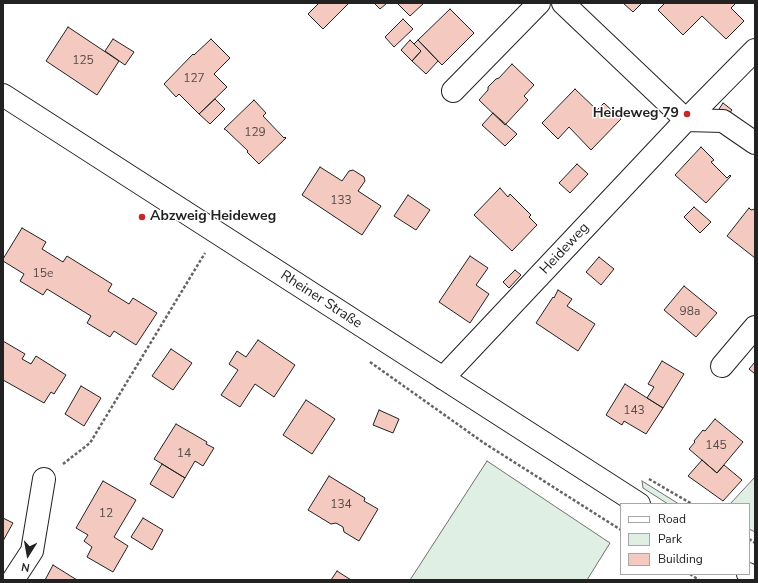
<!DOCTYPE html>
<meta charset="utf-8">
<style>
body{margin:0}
#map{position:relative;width:758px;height:583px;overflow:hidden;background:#fff;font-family:"Nunito Sans",sans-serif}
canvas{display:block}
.frame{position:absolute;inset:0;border:4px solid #222;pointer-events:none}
.legend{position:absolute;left:620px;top:503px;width:130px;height:72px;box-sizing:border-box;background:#fff;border:1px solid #a7a7a7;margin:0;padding:5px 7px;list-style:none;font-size:12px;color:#222}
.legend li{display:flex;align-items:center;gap:8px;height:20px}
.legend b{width:20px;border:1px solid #a7a7a7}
.north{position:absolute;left:8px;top:535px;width:40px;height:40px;-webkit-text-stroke:3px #fff;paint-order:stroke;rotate:191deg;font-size:11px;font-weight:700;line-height:16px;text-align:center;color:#222}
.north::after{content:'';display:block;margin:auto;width:14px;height:18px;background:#222;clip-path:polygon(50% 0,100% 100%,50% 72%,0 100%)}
</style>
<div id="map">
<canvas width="758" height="583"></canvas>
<div class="frame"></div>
<ul class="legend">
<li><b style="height:5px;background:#fff"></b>Road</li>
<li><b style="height:11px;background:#e0efe3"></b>Park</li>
<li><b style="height:11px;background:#f3c9c0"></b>Building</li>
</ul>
<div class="north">N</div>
</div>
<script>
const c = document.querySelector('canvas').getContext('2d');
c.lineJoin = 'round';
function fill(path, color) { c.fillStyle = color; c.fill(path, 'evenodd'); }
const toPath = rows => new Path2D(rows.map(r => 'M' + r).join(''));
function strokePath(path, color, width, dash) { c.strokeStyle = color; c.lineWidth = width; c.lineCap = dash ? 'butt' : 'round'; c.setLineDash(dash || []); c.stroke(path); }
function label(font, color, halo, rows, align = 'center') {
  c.font = font + ' "Nunito Sans",sans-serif'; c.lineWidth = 3; c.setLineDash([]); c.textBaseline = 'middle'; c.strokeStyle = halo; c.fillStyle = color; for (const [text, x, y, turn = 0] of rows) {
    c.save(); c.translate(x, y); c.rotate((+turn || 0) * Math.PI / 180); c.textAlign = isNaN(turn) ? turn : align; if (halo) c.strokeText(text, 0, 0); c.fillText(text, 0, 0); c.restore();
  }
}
const green = toPath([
 [487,461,610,543,587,580,410,580,487,461],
 [755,477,755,532,749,529,749,504,730,504,755,477],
 [642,481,679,504,668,504,643,488,642,481]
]);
const building = toPath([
 [319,3,349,3,323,29,308,14,319,3],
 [374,3,387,3,380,9,374,3],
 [397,3,424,3,410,16,397,3],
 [623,3,642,3,633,12,623,3],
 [665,3,736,3,731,8,744,21,726,39,702,16,683,35,658,10,665,3],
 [450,9,474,33,442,65,418,40,450,9],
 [403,19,413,29,394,47,385,37,403,19],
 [68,27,119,61,97,95,46,61,68,27],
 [113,39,134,52,125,65,105,51,113,39],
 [211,39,230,58,214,74,227,87,199,114,179,94,176,97,164,84,193,54,194,55,211,39],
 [410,40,421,51,412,61,401,50,410,40],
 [418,40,438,61,426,74,412,61,421,51,414,44,418,40],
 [512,64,534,85,524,96,528,100,505,125,479,100,488,90,488,87,496,79,499,78,512,64],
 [575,89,597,110,604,103,621,119,591,150,569,127,558,139,542,123,575,89],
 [215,99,225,109,210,124,199,114,215,99],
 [254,100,266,113,263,116,284,138,285,137,286,138,259,164,247,152,248,151,226,130,224,129,254,100],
 [723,103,732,110,728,115,719,109,723,103],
 [493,113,517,134,505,146,482,125,493,113],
 [701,147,714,160,711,162,727,178,730,175,731,176,706,203,675,175,701,147],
 [577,164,588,174,570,193,559,183,577,164],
 [320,167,342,181,349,171,353,170,364,177,365,181,358,191,381,206,362,235,302,195,320,167],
 [500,188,508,197,510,194,531,215,529,217,537,225,512,251,474,215,500,188],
 [408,195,430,210,416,230,394,216,408,195],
 [694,207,711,222,700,233,684,217,694,207],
 [749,208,751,210,755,209,755,258,727,236,749,208],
 [22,228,46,242,42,249,63,262,67,256,112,284,108,291,129,304,133,298,157,313,136,345,114,331,110,337,87,323,91,316,47,289,43,295,20,281,24,274,3,261,3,259,22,228],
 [470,256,488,268,476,285,489,294,470,323,439,302,470,256],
 [599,257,614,269,601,285,586,272,599,257],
 [515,270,521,275,509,288,503,282,515,270],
 [684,286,717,313,696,337,664,310,684,286],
 [558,290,572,299,567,306,595,324,578,351,536,323,553,297,554,298,558,290],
 [258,340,295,365,274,397,255,384,240,407,221,395,238,370,229,364,237,351,246,357,258,340],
 [3,341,25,354,22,359,31,364,36,356,66,375,54,394,51,392,44,403,3,380,3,341],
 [171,349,192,363,173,390,152,376,171,349],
 [662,361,684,374,663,408,647,398,654,387,648,384,662,361],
 [755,362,755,374,749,369,755,362],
 [625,384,663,408,646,434,624,421,622,425,606,415,625,384],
 [81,386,101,398,84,426,65,414,81,386],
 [306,400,335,419,312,454,283,435,306,400],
 [379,410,399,419,393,433,373,425,379,410],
 [715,419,743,442,717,473,689,449,695,442,694,441,703,430,705,431,715,419],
 [176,424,207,442,206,444,214,448,203,466,195,461,185,478,154,459,176,424],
 [702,460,717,473,724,465,742,480,723,501,688,476,702,460],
 [162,464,185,478,173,498,150,484,162,464],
 [329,476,365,498,364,501,378,509,359,541,344,532,343,527,336,523,331,524,308,510,329,476],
 [103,481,136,500,114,537,128,546,113,572,87,557,92,547,84,541,88,535,76,528,103,481],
 [3,518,13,523,3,541,3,518],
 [143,518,163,530,152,550,131,537,143,518],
 [53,565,77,580,45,580,53,565],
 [337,571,351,580,331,580,337,571]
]);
const path = toPath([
 [370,362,484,443,621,530],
 [63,464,90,443,205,253],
 [649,479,692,504],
 [749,539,755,543],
 [690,574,699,580]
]);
const minor = toPath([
 [563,3,686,120,723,121,755,143],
 [453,91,539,3],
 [722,366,755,327],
 [443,378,686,120,755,50],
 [13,580,32,551,44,479]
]);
const major = toPath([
 [3,95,639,504],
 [748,574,755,578]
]);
const markers = [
 [687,114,4,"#c62828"],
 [142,217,4,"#c62828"]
];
const numberNames = [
 ["125",83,61],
 ["127",194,79],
 ["129",255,133],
 ["133",341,201],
 ["15e",43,274],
 ["98a",690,312],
 ["143",634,411],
 ["145",716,446],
 ["14",184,454],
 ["134",341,505],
 ["12",106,514]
];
const poiNames = [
 ["Heideweg 79",679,114],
 ["Abzweig Heideweg",150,217,"left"]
];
const streetNames = [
 ["Heideweg",565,249,-47],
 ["Rheiner Straße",321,300,33]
];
fill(green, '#e0efe3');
strokePath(green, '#6f6f6f', 1);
fill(building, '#f3c9c0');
strokePath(building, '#222', 1);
strokePath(minor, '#222', 24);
strokePath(major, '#222', 24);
strokePath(path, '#646464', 2.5, [3, 2]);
strokePath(minor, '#fff', 22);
strokePath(major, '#fff', 22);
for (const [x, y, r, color] of markers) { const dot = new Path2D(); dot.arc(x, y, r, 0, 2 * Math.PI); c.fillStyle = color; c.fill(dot); strokePath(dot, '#fff', 1.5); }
label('12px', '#564c4a', null, numberNames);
label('bold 14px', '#222', '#fff', poiNames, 'right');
label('14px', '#222', '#fff', streetNames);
</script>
